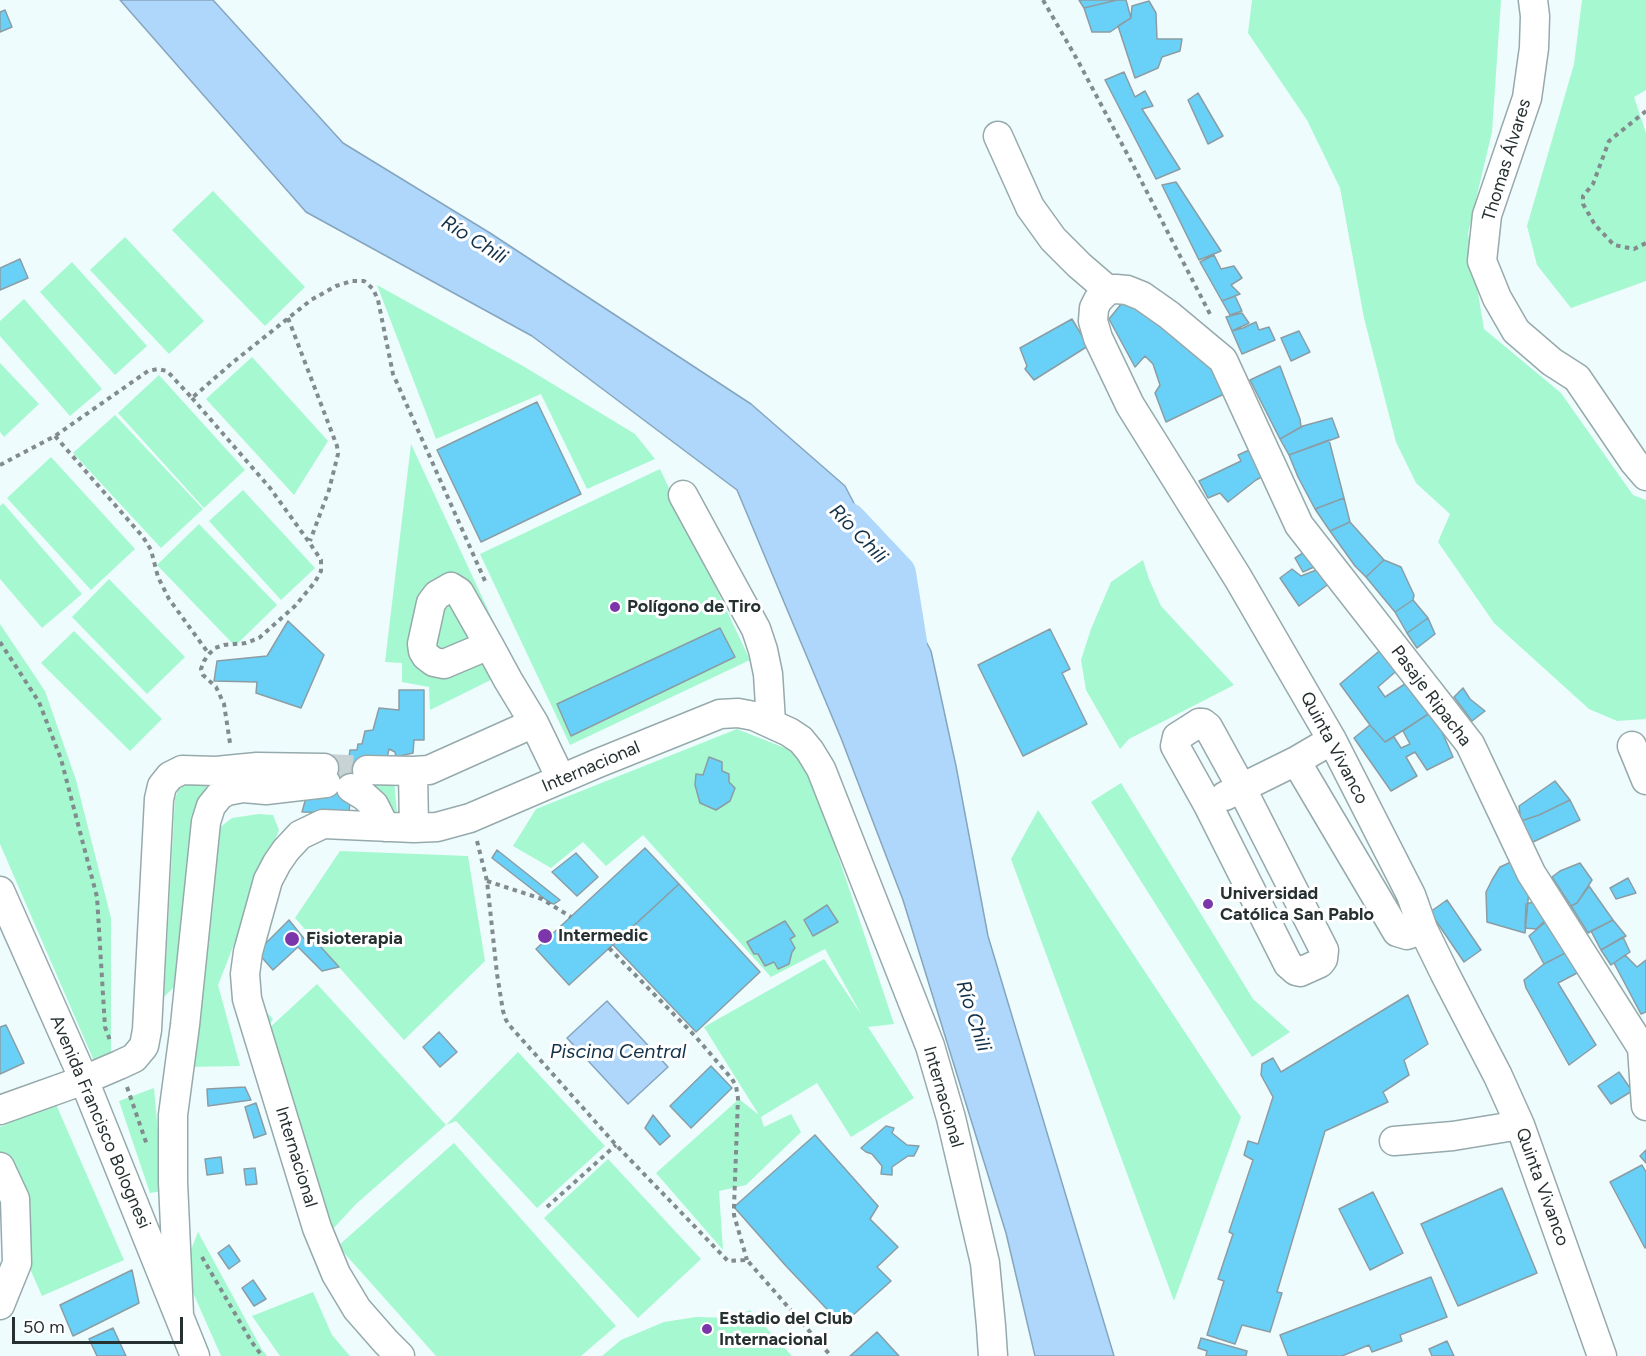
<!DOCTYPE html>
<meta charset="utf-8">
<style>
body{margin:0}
#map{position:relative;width:1646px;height:1356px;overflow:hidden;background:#effcfe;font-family:Figtree,sans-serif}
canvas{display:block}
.scale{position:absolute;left:12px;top:1317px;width:171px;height:27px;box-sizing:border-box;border:3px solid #273031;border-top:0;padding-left:8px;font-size:18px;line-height:21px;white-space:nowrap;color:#273031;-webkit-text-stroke:4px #fff;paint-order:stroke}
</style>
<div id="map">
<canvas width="1646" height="1356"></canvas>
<div class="scale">50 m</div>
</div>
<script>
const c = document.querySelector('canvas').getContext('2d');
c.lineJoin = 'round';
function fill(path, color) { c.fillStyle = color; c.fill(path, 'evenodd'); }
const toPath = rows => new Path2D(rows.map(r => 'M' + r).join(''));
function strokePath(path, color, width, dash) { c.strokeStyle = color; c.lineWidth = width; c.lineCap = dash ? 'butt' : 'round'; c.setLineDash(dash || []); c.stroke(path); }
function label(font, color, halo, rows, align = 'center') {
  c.font = font + ' Figtree,sans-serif'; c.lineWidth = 6; c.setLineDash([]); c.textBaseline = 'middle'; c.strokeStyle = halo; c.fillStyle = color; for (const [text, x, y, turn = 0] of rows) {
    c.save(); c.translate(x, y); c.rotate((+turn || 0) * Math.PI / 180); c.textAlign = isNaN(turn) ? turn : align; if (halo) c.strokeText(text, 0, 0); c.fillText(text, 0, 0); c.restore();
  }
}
const green = toPath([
 [1252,0,1501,0,1492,132,1468,233,1484,329,1561,393,1633,495,1646,500,1646,719,1617,721,1589,709,1494,623,1438,542,1450,514,1416,483,1396,442,1364,318,1340,188,1307,120,1248,33],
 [1582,0,1646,0,1646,90,1634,97,1646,133,1646,281,1571,308,1537,265,1527,226,1574,64],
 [213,191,305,287,265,326,172,230],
 [125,237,204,321,169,354,90,270],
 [72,262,147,346,115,375,40,292],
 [377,285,523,366,635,434,655,459,587,489,541,394,436,439],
 [24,299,102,389,70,416,0,336,0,321],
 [252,357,328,441,294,495,206,399],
 [0,363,39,404,4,437,0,432],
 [159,375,245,470,204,508,118,413],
 [115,415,203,509,161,548,73,453],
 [411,444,515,668,430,710,429,687,402,682,402,663,385,662],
 [51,457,135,549,91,590,7,498],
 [660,469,750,660,570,745,480,554],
 [243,490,315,568,281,600,209,521],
 [3,503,82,594,42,628,0,579,0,506],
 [199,524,277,605,235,646,157,565],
 [1143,560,1149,579,1161,606,1234,685,1129,739,1120,749,1086,690,1081,660,1091,629,1111,582],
 [109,579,185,657,147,694,72,617],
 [0,624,45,691,76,780,111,918,111,1057,94,1061,0,844],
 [74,631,162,719,130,751,41,663],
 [737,729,805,756,894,1024,868,1027,914,1098,851,1137,817,1083,761,1117,764,1127,791,1114,801,1132,746,1185,719,1191,723,1250,656,1173,739,1099,759,1115,704,1027,824,959,862,1016,825,949,771,977,643,835,606,866,583,842,551,868,513,846,536,809],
 [365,776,394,778,397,815,364,789],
 [207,783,205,795,191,828,180,981,164,997,175,798,179,789,187,784],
 [1121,783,1253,999,1290,1032,1252,1057,1091,802],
 [1038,810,1241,1117,1174,1301,1011,859],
 [259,814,273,815,279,830,218,985,240,1066,188,1067,219,828,232,818],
 [340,851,468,856,485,961,404,1040,295,918],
 [317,984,446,1125,518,1052,605,1146,537,1208,456,1121,446,1125,356,1204,332,1230,256,1001,273,1019,266,1031],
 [154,1088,163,1191,150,1193,119,1101],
 [55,1102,124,1260,42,1296,0,1201,0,1127],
 [454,1143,616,1326,581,1356,436,1356,338,1246],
 [608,1159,701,1259,638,1318,544,1218],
 [198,1232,261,1348,267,1356,221,1356,183,1270],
 [313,1292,332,1335,350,1356,280,1356,252,1316],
 [750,1310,792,1356,602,1356,621,1340,664,1322,696,1317,732,1318]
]);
const water = toPath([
 [120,0,213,0,343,143,490,233,751,404,845,486,931,651,956,766,988,936,1114,1356,1035,1356,1006,1233,903,900,841,738,737,490,532,336,306,212,120,0],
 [607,1001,668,1067,628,1104,567,1038,607,1001]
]);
const river = toPath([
 [847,522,896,574,907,642]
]);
const building = toPath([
 [1079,0,1117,0,1084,8,1079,0],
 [1117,0,1126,0,1131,18,1110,32,1092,32,1084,8,1117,0],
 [1149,1,1156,13,1157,39,1182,39,1180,51,1162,57,1158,68,1135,78,1118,26,1131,18,1132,6,1149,1],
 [5,10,12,27,0,32,0,12,5,10],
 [1124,72,1135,97,1145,91,1153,106,1142,109,1180,169,1156,179,1105,80,1124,72],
 [1198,93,1223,136,1208,144,1188,100,1198,93],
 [1176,182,1221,251,1199,260,1162,185,1176,182],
 [1214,255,1221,269,1234,266,1242,278,1231,285,1240,294,1222,301,1200,262,1214,255],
 [20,259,28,278,0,290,0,268,20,259],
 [1235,296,1242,311,1230,315,1222,301,1235,296],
 [1122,303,1147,307,1222,369,1228,388,1222,395,1166,422,1155,393,1160,385,1153,364,1145,356,1135,367,1109,319,1122,303],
 [1242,313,1249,323,1232,331,1226,317,1242,313],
 [1072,319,1088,346,1034,380,1025,369,1027,366,1020,348,1072,319],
 [1256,322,1259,330,1269,327,1275,340,1242,354,1232,331,1243,328,1256,322],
 [1299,331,1310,352,1291,361,1281,338,1299,331],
 [1280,366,1300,419,1301,427,1280,439,1250,380,1280,366],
 [537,402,581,494,481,542,437,450,537,402],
 [1332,418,1339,437,1289,455,1280,439,1303,426,1332,418],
 [1329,440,1344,498,1315,509,1298,477,1289,455,1329,440],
 [1256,447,1269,473,1256,480,1228,502,1220,493,1208,498,1199,481,1241,461,1238,455,1256,447],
 [1344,498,1350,522,1330,531,1315,509,1344,498],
 [1350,522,1384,560,1366,577,1355,566,1330,531,1350,522],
 [1311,548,1323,563,1303,572,1295,558,1311,548],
 [1384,560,1401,567,1414,595,1413,600,1395,612,1366,577,1384,560],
 [1324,567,1334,580,1299,606,1280,578,1292,569,1301,576,1324,567],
 [1413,600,1428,618,1407,633,1395,612,1413,600],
 [1428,618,1435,634,1417,648,1407,633,1428,618],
 [288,621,324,655,301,708,256,693,257,682,214,681,217,661,267,656,288,621],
 [720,628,735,657,571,736,557,704,720,628],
 [1050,629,1070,669,1062,673,1087,724,1023,756,978,665,1050,629],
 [1384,647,1401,667,1378,687,1385,697,1411,680,1433,711,1385,742,1370,725,1340,684,1384,647],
 [1463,688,1470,699,1485,711,1472,721,1454,697,1463,688],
 [399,690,424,690,424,740,414,740,413,753,396,757,395,752,389,749,385,768,352,778,349,813,302,812,307,794,327,772,340,765,341,758,349,757,350,750,357,750,358,744,362,744,365,731,373,730,379,708,399,710,399,690],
 [1433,711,1453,757,1427,770,1415,752,1406,757,1417,776,1391,791,1354,738,1370,725,1385,742,1394,737,1401,748,1410,744,1403,731,1433,711],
 [709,757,722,762,722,771,729,774,729,782,735,788,730,801,716,810,700,803,695,785,696,774,703,775,709,757],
 [1555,781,1570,800,1539,815,1521,821,1519,806,1555,781],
 [1570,800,1580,820,1533,842,1521,821,1539,815,1570,800],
 [645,848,679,884,569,985,536,949,645,848],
 [497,850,560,900,554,904,550,903,492,858,497,850],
 [576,853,598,877,577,896,552,872,576,853],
 [1522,857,1529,890,1525,933,1487,922,1486,892,1492,880,1500,867,1522,857],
 [1580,863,1592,880,1577,903,1571,906,1552,877,1560,871,1580,863],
 [1628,878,1636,893,1616,899,1610,888,1628,878],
 [679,884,760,972,696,1032,613,945,679,884],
 [1589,886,1613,920,1588,933,1571,906,1577,903,1589,886],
 [1447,900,1481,950,1464,962,1430,912,1447,900],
 [1541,900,1548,918,1536,929,1525,928,1526,904,1541,900],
 [827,905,838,922,813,936,804,920,827,905],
 [1549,919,1569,951,1544,964,1529,936,1549,919],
 [289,920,306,941,310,935,339,967,322,971,298,947,273,970,257,952,289,920],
 [1613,920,1626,936,1601,950,1591,931,1613,920],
 [785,921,795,936,790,939,795,948,792,952,789,964,778,969,774,962,765,966,758,954,754,954,747,942,785,921],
 [1623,937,1630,952,1611,965,1601,950,1623,937],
 [1569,951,1581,971,1558,983,1596,1045,1569,1065,1526,988,1524,980,1544,964,1569,951],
 [1625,955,1637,967,1646,960,1646,1012,1641,1014,1614,963,1625,955],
 [1408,995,1428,1044,1404,1060,1409,1075,1383,1092,1388,1102,1325,1131,1277,1292,1282,1293,1270,1332,1242,1325,1235,1344,1207,1335,1224,1281,1218,1279,1233,1234,1229,1232,1253,1160,1244,1155,1248,1141,1258,1144,1273,1097,1261,1075,1262,1064,1273,1058,1281,1072,1408,995],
 [6,1025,24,1063,0,1074,0,1027,6,1025],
 [439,1032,457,1052,440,1067,423,1047,439,1032],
 [711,1066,732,1088,691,1128,670,1106,711,1066],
 [1619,1072,1632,1091,1611,1104,1598,1086,1619,1072],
 [245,1087,251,1100,208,1106,207,1089,245,1087],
 [256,1103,266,1134,254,1138,245,1107,256,1103],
 [653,1115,670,1136,660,1145,645,1128,653,1115],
 [886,1126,894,1128,892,1133,907,1145,919,1146,914,1156,908,1156,892,1167,892,1175,881,1174,882,1166,872,1154,866,1152,861,1148,886,1126],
 [815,1135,878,1206,870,1219,898,1247,877,1267,891,1281,842,1325,786,1266,734,1207,815,1135],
 [1646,1150,1646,1163,1640,1156,1646,1150],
 [221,1157,223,1173,207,1175,205,1159,221,1157],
 [1642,1165,1646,1172,1646,1247,1645,1248,1610,1182,1642,1165],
 [255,1168,257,1184,246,1185,244,1169,255,1168],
 [1502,1188,1537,1273,1458,1306,1421,1224,1502,1188],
 [1373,1192,1403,1253,1370,1270,1339,1209,1373,1192],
 [229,1245,240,1261,229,1269,218,1253,229,1245],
 [132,1270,139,1303,73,1336,60,1305,132,1270],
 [1431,1277,1447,1317,1400,1335,1402,1341,1372,1352,1369,1345,1342,1356,1288,1356,1280,1335,1431,1277],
 [253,1280,266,1299,254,1306,242,1288,253,1280],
 [113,1328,126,1356,97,1356,89,1339,113,1328],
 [877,1332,899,1356,850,1356,877,1332],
 [1201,1338,1247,1351,1246,1356,1206,1356,1207,1351,1198,1348,1201,1338],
 [1447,1341,1454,1356,1432,1356,1429,1349,1447,1341]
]);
const minorTunnel = toPath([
 [325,768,367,770]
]);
const path = toPath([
 [1043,0,1078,61,1132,163,1211,316],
 [1646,111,1609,141,1593,184,1583,196,1583,204,1595,225,1614,245,1634,249,1646,243],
 [288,318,337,446,338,454,329,490,310,541],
 [192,398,270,488,309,542,321,560,321,571,315,582,295,606,259,638,246,643,224,645,215,648,209,654,204,661,201,669,203,675,216,687,224,704,230,743,229,746],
 [55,436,143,537,151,550,158,577,169,599,209,654],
 [0,465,55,436,148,371,158,369,167,371,192,398,232,363,311,300,336,286,352,281,364,281,373,289,378,300,393,374,485,581],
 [0,642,39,702,61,759,97,897,105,1027,111,1043],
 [477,841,487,881,497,974,503,1011,506,1020,510,1026,616,1145,728,1261,747,1260,831,1356],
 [487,881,542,899,571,917],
 [609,948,695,1036,732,1079,736,1086,738,1098,734,1207,734,1215,747,1260],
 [127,1087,147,1145],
 [547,1207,616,1145],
 [202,1257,251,1341,262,1356]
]);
const minor = toPath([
 [1533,0,1535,16,1534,48,1527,98,1487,215,1482,261,1497,298,1516,331,1552,362,1577,378,1634,462,1646,476],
 [998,136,1030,207,1053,239,1079,265,1108,290],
 [683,495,756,629,763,650,768,674,771,722],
 [489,645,444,664,434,662,426,656,423,651,422,644,431,603,437,595,451,587,459,592,489,645,508,680,534,723],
 [1199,723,1203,723,1208,727,1241,787,1324,950,1323,959,1320,963,1300,972,1296,971,1288,964,1208,805,1175,746,1177,737,1199,723],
 [1632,746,1646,780],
 [1296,761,1397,932,1407,935,1423,929],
 [367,770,413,771,414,828],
 [413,771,429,770,534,723,561,779],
 [351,788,364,796,374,805,385,827],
 [1225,796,1296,761,1332,740],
 [0,891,84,1080,195,1356],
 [0,1110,84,1080,119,1065,134,1058,144,1046,147,1030,159,799,162,786,170,776,182,770,216,771,257,767,324,768],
 [1394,1141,1453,1136,1520,1125],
 [0,1167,15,1199,17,1263,0,1305],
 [179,1315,173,1182,173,1115,185,1025,206,822,211,806,220,795,227,791,243,788,266,790,326,783],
 [400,1356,386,1342,357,1309,336,1274,317,1228,247,999,245,974,248,952,268,880,277,863,286,850,300,835,323,824,414,828,437,827,470,818,596,764,720,714,738,713,754,716,789,732,801,740,810,751,821,769,930,1046,951,1118,985,1263,991,1326,993,1356],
 [1602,1356,1520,1125,1498,1076,1444,972,1423,929,1411,895,1332,740,1238,578,1130,405,1098,338,1093,321,1094,308,1098,300,1108,290,1116,289,1127,290,1142,296,1169,315,1223,360,1299,525,1470,744,1531,873,1642,1048,1646,1106]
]);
const markers = [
 [615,607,6,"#7b37aa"],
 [1208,904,6,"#7b37aa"],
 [545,936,8,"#7b37aa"],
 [292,939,8,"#7b37aa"],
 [707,1329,6,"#7b37aa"]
];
const streetNames = [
 ["Thomas Álvares",1507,160,-73],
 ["Pasaje Ripacha",1431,696,53],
 ["Quinta Vivanco",1334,748,62],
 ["Internacional",591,767,-23],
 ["Internacional",943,1097,74],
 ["Avenida Francisco Bolognesi",100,1122,67],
 ["Internacional",296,1157,73],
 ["Quinta Vivanco",1542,1187,70]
];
const poiNames = [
 ["Polígono de Tiro",627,607],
 ["Universidad",1220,894],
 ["Católica San Pablo",1220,915],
 ["Intermedic",558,936],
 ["Fisioterapia",306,939],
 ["Estadio del Club",719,1319],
 ["Internacional",719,1340]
];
const waterNames = [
 ["Río Chili",474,240,32],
 ["Río Chili",858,534,46],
 ["Río Chili",973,1016,72],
 ["Piscina Central",618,1052]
];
fill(green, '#a5f8cf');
fill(water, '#aed7fb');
strokePath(water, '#86a5be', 1.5);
strokePath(river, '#aed7fb', 40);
fill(building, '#69d1f7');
strokePath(building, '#8b9da4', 1.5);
strokePath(minorTunnel, '#c7d3d5', 28, [28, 14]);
strokePath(minor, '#96aaac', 31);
strokePath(path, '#828c8e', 4, [4.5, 4.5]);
strokePath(minor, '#fff', 28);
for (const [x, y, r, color] of markers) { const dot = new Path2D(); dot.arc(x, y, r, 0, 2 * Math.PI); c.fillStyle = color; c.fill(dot); strokePath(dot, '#fff', 2); }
label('18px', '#273031', '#fff', streetNames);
label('bold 18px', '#273031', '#fff', poiNames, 'left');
label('italic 20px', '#133149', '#fff', waterNames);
</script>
